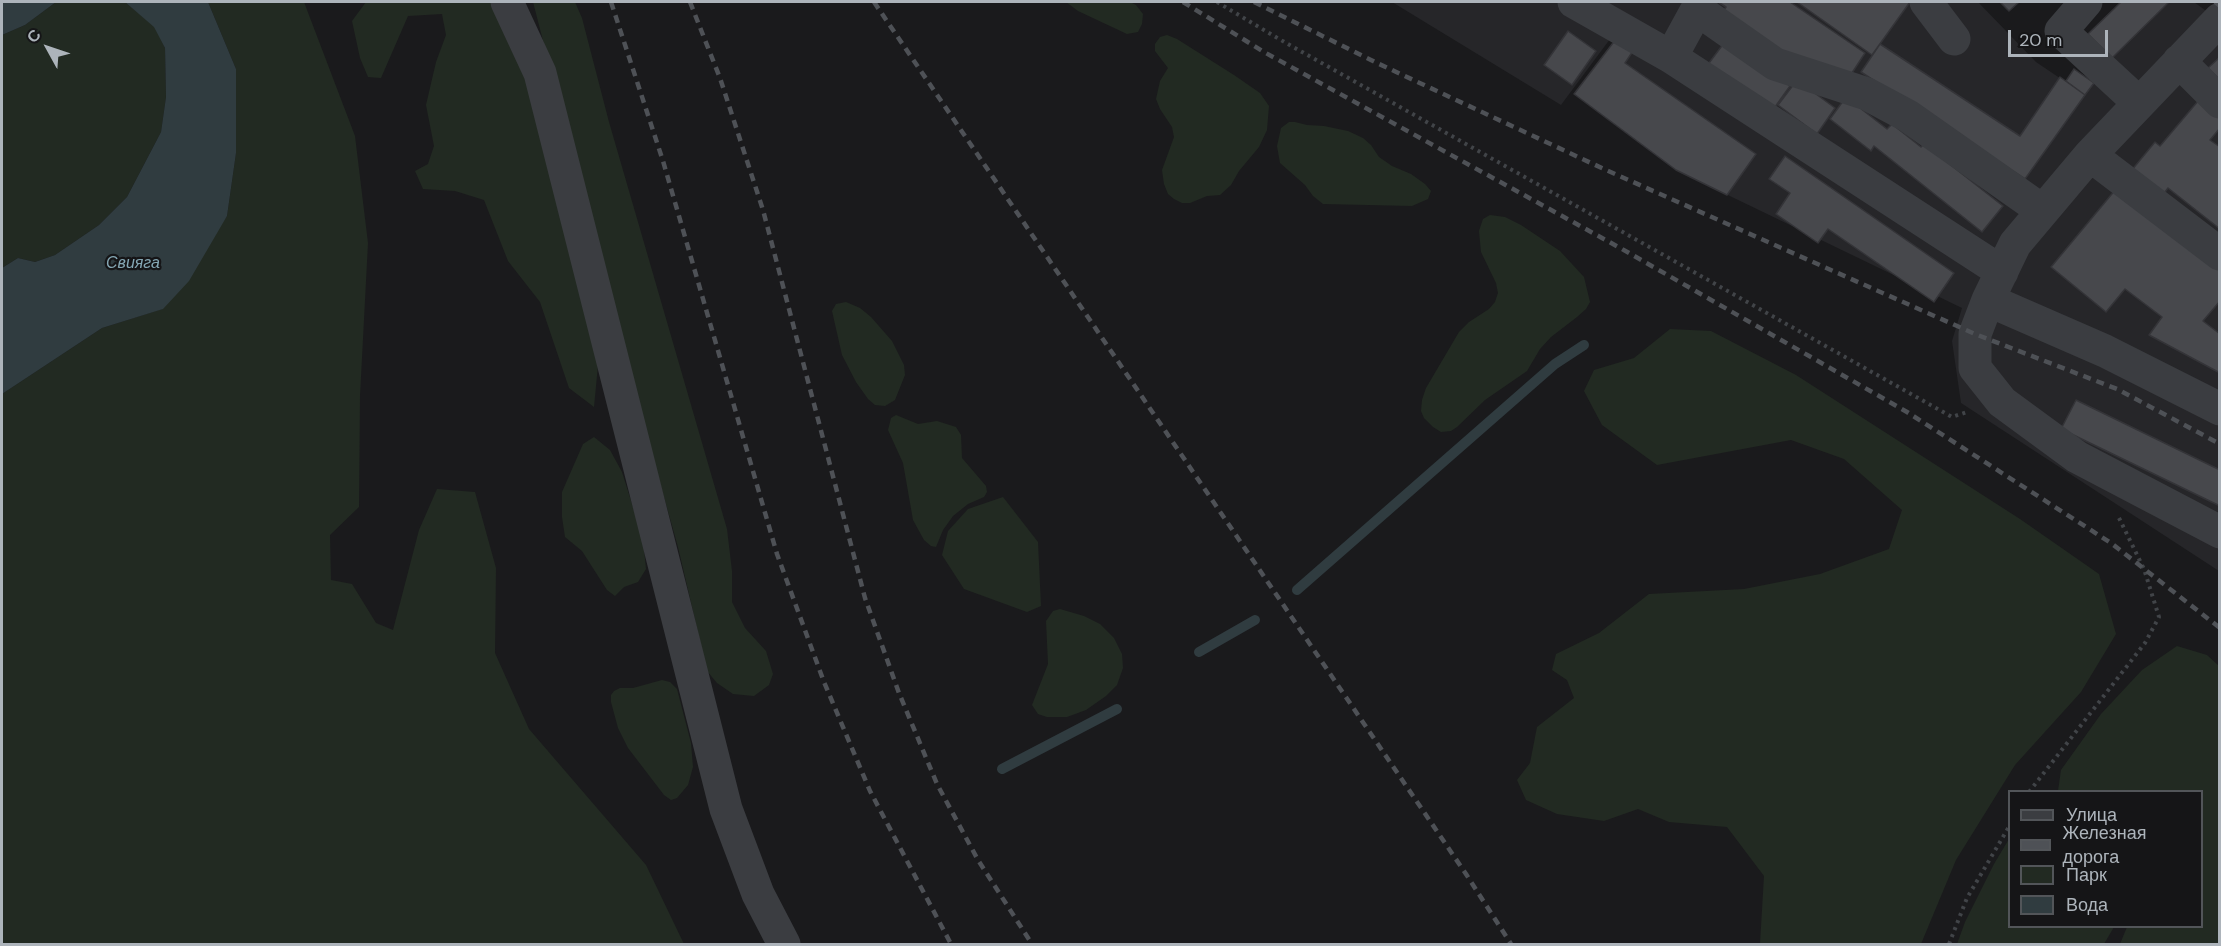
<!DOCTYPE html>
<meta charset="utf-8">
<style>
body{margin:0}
#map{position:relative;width:2221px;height:946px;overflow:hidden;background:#1a1a1c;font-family:"DM Sans",sans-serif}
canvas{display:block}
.frame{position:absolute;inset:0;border:3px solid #adb4bb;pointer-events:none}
.legend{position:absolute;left:2008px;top:790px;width:195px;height:138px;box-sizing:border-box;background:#151517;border:2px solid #525559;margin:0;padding:8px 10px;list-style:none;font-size:18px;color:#adb4bb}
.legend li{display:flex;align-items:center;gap:12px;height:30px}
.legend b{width:30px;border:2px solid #525559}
.north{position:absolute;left:18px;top:18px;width:60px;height:60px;-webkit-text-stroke:4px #151517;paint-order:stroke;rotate:310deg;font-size:16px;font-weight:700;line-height:24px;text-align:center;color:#adb4bb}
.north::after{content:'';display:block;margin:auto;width:21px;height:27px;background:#adb4bb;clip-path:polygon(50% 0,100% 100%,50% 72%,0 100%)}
.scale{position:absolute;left:2008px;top:30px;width:100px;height:27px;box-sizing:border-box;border:3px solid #adb4bb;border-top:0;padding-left:8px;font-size:18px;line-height:21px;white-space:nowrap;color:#adb4bb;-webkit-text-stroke:4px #151517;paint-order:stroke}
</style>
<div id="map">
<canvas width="2221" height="946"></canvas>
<div class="frame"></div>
<ul class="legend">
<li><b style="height:8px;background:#3b3d41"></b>Улица</li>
<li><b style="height:8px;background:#4e5156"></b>Железная дорога</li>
<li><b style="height:16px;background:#222a22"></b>Парк</li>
<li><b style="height:16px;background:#303c40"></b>Вода</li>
</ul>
<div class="north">С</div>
<div class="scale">20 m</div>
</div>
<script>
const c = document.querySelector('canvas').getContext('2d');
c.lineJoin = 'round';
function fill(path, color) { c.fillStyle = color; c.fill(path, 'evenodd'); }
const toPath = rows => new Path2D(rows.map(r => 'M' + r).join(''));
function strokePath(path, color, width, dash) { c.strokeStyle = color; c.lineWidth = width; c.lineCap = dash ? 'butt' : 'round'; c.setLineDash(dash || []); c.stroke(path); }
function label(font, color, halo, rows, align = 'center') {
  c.font = font + ' "DM Sans",sans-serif'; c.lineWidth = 4.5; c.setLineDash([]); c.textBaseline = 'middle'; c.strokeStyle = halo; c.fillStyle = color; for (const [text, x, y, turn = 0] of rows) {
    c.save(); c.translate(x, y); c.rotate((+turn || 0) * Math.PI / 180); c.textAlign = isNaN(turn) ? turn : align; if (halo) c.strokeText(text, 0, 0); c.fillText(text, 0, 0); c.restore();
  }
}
const built = toPath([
 [1392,2,1978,2,2036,62,2085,95,2112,58,2088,34,2121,2,2194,2,2220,21,2219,571,1961,403,1952,341,1962,308,1676,170,1574,94,1616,39,1613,35,1561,105]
]);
const green = toPath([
 [56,2,125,2,155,27,165,48,166,97,161,132,127,197,99,225,55,255,35,262,18,258,2,268,2,35,25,25],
 [208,2,304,2,355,136,368,243,360,396,359,507,330,535,331,580,352,584,376,623,393,630,419,530,437,489,475,492,496,568,495,653,529,729,646,865,684,944,2,944,2,394,102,328,162,309,227,216,236,153,236,69],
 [366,2,493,2,527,77,598,365,594,407,569,388,540,302,508,261,484,200,455,191,423,189,415,171,428,164,434,146,426,105,436,62,446,35,442,14,408,16,381,78,368,77,360,58,352,21],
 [533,2,575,2,582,18,609,122,727,529,732,571,732,602,745,628,766,651,773,674,769,685,754,696,733,694,717,683,707,671,678,547,627,365],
 [1066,2,1130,2,1136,5,1143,14,1142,24,1138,32,1127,34,1078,11],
 [1167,35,1177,39,1234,75,1260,93,1269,106,1267,130,1259,147,1239,171,1231,185,1220,195,1207,196,1190,203,1182,203,1174,199,1168,194,1164,184,1162,170,1174,137,1172,127,1160,109,1156,99,1160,81,1168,68,1155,51,1155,44,1160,37],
 [1289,122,1295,122,1307,125,1324,126,1348,131,1363,138,1371,145,1379,157,1392,166,1411,174,1425,184,1431,191,1428,199,1412,206,1323,204,1313,196,1305,185,1280,163,1277,146,1281,128],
 [1490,215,1505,217,1521,225,1560,251,1584,277,1590,302,1586,309,1577,317,1551,337,1540,349,1527,371,1485,400,1457,427,1451,431,1441,432,1433,427,1424,418,1421,411,1422,400,1426,388,1459,332,1469,322,1489,309,1495,302,1498,293,1496,283,1481,252,1479,231,1483,219],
 [846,302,860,308,871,317,892,341,904,365,905,375,895,400,885,406,875,405,868,399,856,382,842,355,832,311,836,304],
 [1670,329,1711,331,1796,375,2020,519,2099,574,2116,634,2081,692,2015,765,1956,860,1921,944,1760,944,1764,876,1727,827,1669,822,1638,809,1604,821,1557,814,1526,800,1517,780,1530,763,1537,727,1574,698,1567,680,1552,670,1556,654,1599,633,1649,594,1744,589,1820,574,1889,549,1902,510,1844,459,1791,440,1657,465,1602,425,1584,391,1594,370,1634,358],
 [896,415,918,424,937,421,956,427,961,435,962,458,986,486,987,492,984,497,968,504,953,516,943,530,936,547,931,546,924,540,913,520,903,463,888,430,891,418],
 [594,437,610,450,622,472,643,539,646,569,638,582,624,587,615,596,607,590,582,551,565,537,562,517,562,492,583,444],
 [1003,497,1038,542,1041,606,1027,612,964,589,942,555,948,531,968,509],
 [1060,609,1084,616,1100,624,1114,638,1122,654,1123,668,1117,685,1106,696,1086,710,1067,717,1047,717,1038,714,1032,705,1048,664,1046,621,1053,611],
 [2177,646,2207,655,2219,666,2219,944,2120,944,2127,927,2202,926,2202,792,2058,791,2061,770,2101,714,2142,670],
 [662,680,670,682,677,689,691,743,693,767,688,785,677,798,671,800,664,795,628,748,618,728,611,702,611,695,614,691,620,688,633,688],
 [2009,839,2010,926,2114,927,2104,944,1957,944,1965,922,1994,864]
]);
const water = toPath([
 [2,2,56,2,25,25,2,35],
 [125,2,208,2,236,69,236,153,227,216,189,281,163,309,102,328,2,394,2,268,18,258,35,262,55,255,99,225,127,197,161,132,166,97,165,48,154,27]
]);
const stream = toPath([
 [1297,590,1555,364,1584,345],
 [1199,652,1255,620],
 [1002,769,1117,709]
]);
const building = toPath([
 [1718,2,1790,2,1865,53,1850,76,1781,55,1721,14,1726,7,1718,2],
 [1797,2,1910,2,1872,55,1797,2],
 [2000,2,2019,2,2009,11,2000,2],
 [2121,2,2169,2,2112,58,2088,34,2121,2],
 [1568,31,1596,51,1572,85,1544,65,1568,31],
 [1616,39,1633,51,1625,63,1756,154,1727,195,1676,170,1574,94,1616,39],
 [1727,39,1790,86,1770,114,1706,67,1727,39],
 [1880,44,2020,136,2060,77,2085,95,2025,179,1861,72,1880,44],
 [2220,57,2220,80,2208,68,2220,57],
 [2074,69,2094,83,2085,95,2066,81,2074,69],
 [1797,80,1835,108,1817,134,1778,105,1797,80],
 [2204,94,2220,107,2220,128,2210,140,2220,147,2220,229,2168,188,2162,196,2131,171,2155,142,2160,146,2204,94],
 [1846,97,1887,129,1892,124,1921,147,1924,144,2003,206,1982,232,1874,146,1871,151,1830,119,1846,97],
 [1785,156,1954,273,1934,302,1828,229,1818,243,1776,214,1790,193,1769,179,1785,156],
 [2116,189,2220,262,2220,301,2203,321,2220,334,2220,373,2149,335,2162,317,2125,289,2106,312,2051,267,2116,189],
 [2076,400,2220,470,2220,506,2061,429,2076,400]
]);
const path = toPath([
 [1217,2,1279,39,1952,417,1967,412],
 [2029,792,2145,643,2159,617,2144,569,2119,518],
 [1949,944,1967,898,2010,825]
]);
const minor = toPath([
 [507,2,540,73,726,809,758,894,784,944],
 [1574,2,1671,57,2002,272],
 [1926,2,1954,39],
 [2086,2,2061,31,2139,103],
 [1698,10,1775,64,1867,94,1908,116,2043,211],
 [2220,19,2090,155,2015,244,1988,300,1975,334,1975,368,2002,402,2077,457,2220,532],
 [1671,57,1701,2],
 [2179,61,2220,102],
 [2090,155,2220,254],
 [1988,300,2105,351,2220,409]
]);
const rail = toPath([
 [611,2,663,161,777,554,824,682,870,791,951,944],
 [690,2,720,78,763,210,865,598,899,693,937,784,978,860,1032,944],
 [874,2,1466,874,1511,944],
 [1183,2,1264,52,1622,249,1907,412,2111,543,2220,628],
 [1254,2,1377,63,1606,170,1975,334,2117,389,2220,444],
 [2215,2,2220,6]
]);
const waterNames = [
 ["Свияга",133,264]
];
fill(built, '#262629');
fill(green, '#222a22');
fill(water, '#303c40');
strokePath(stream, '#303c40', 10);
fill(building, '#47484c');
strokePath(building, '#343438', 1.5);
strokePath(path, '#414448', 4, [3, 4.5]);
strokePath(minor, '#3b3d41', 33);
strokePath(rail, '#4e5156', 4.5, [8, 6]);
label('italic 16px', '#85a7b4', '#151517', waterNames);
</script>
